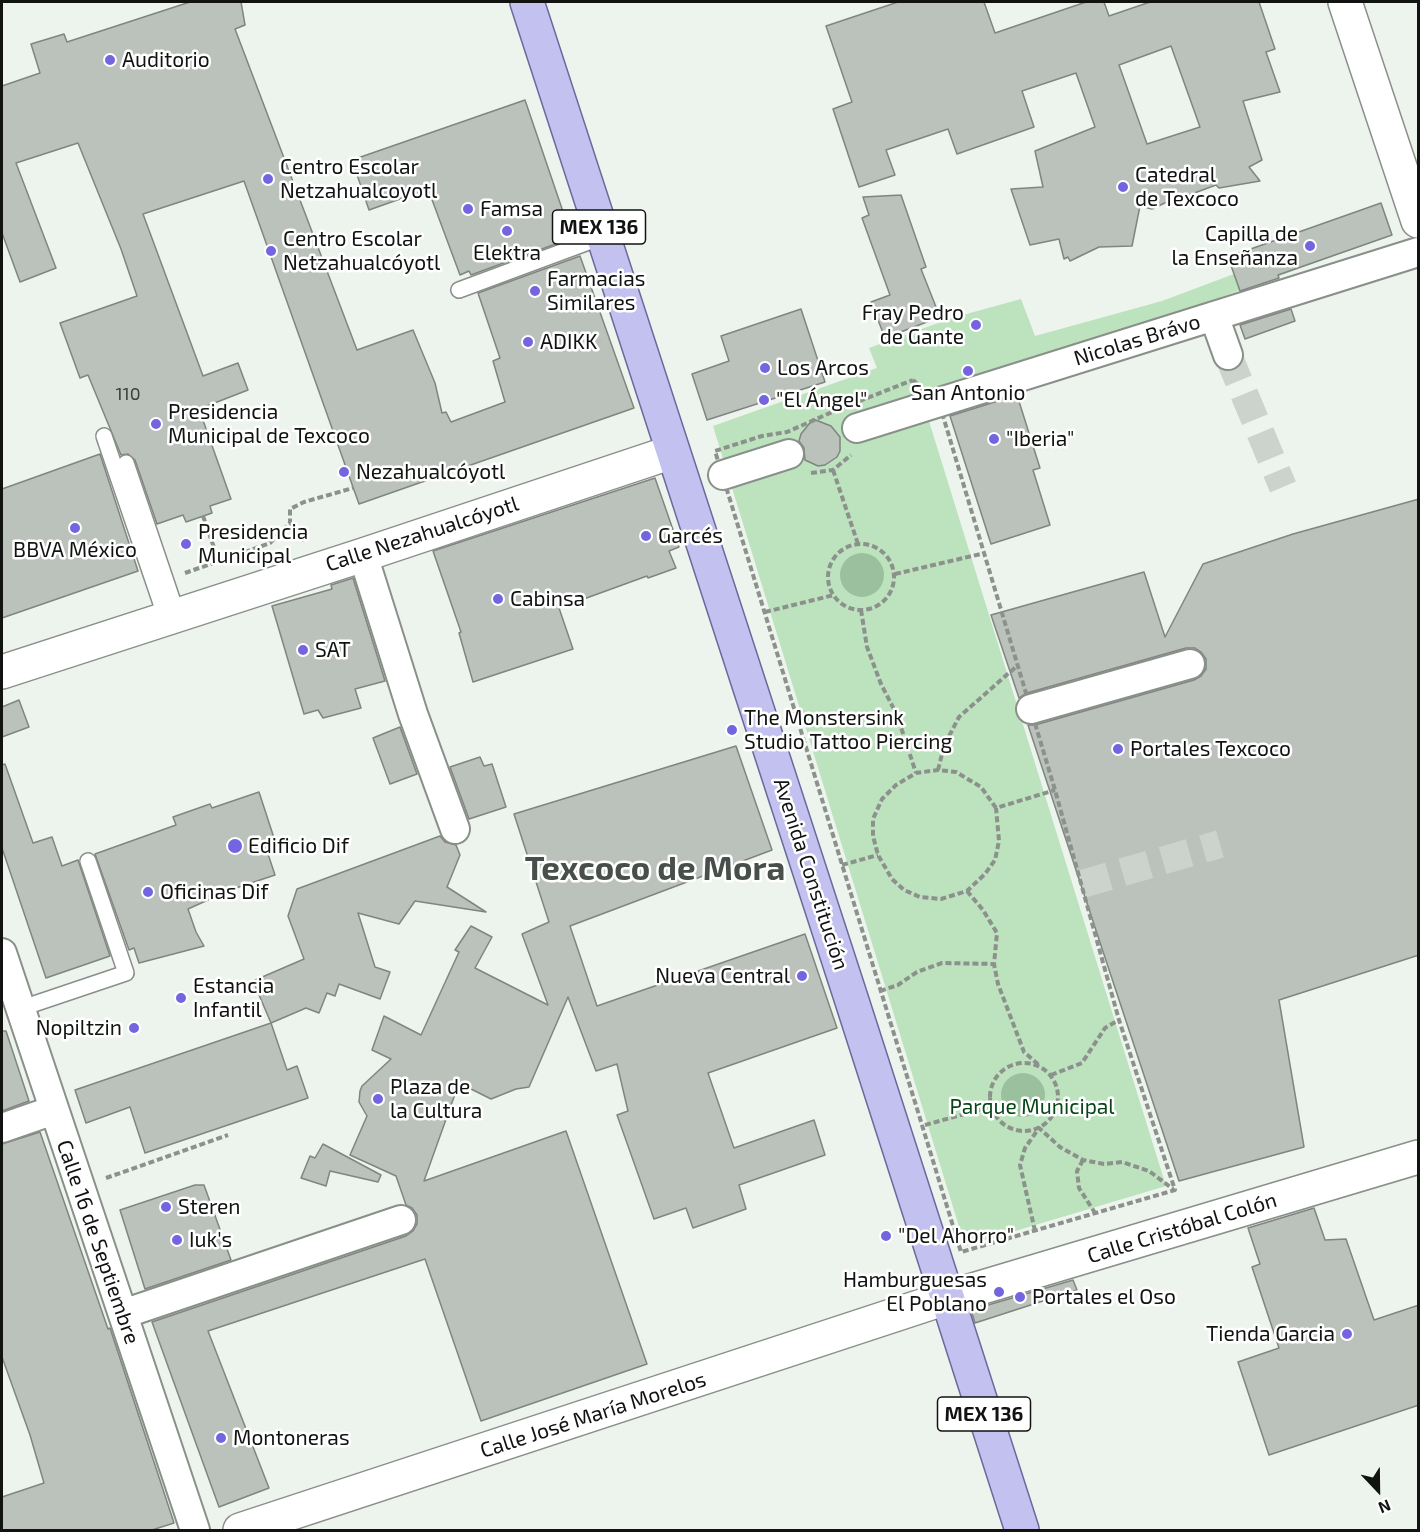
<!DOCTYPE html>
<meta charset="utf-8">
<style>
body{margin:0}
#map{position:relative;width:1420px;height:1532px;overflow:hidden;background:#edf4ed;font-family:"Exo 2",sans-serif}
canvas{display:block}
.frame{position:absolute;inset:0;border:3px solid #111311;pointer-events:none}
.north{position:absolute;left:1348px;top:1460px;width:60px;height:60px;-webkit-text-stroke:4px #fff;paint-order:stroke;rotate:158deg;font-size:16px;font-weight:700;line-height:24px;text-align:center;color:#111311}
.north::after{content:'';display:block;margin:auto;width:21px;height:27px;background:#111311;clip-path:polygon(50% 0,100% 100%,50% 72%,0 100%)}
</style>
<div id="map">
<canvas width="1420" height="1532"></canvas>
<div class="frame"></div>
<div class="north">N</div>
</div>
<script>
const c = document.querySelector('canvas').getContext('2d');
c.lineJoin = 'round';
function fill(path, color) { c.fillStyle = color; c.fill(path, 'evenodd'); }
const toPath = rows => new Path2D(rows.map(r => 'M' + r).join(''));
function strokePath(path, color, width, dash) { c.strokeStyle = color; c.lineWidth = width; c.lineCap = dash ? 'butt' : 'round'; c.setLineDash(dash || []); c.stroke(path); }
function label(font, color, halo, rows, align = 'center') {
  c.font = font + ' "Exo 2",sans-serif'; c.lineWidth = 5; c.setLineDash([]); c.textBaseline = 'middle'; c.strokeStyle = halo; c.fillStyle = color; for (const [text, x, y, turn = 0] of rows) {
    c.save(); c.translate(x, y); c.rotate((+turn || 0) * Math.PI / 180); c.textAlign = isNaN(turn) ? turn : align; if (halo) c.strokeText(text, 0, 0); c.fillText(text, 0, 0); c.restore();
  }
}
const green = toPath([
 [1386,217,1392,235,924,405,1166,1186,965,1246,713,426,877,368,869,348,952,318,1021,299,1035,336,1162,301]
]);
const water = toPath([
 '840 575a22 22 0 1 1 44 0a22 22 0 1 1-44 0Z',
 '1001 1095a22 22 0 1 1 44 0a22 22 0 1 1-44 0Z'
]);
const building = toPath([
 [190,2,241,2,245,25,235,29,357,350,413,330,435,383,442,413,446,412,451,422,505,402,493,361,500,358,478,293,580,256,634,408,359,504,244,181,143,214,203,376,238,363,248,390,199,409,231,499,210,506,212,513,186,522,183,515,157,524,135,460,128,454,121,455,88,375,80,378,60,323,137,296,121,249,78,143,16,163,56,268,20,282,2,233,2,86,40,73,31,44,64,34,67,42,190,2],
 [898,2,984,2,995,33,1086,2,1104,2,1109,16,1150,2,1259,2,1275,49,1266,52,1280,92,1243,101,1262,160,1249,167,1260,181,1219,188,1216,185,1189,195,1188,200,1169,201,1152,209,1140,206,1132,246,1099,247,1070,261,1068,257,1064,259,1059,239,1030,245,1011,189,1043,187,1035,151,1095,127,1076,73,1022,91,1034,127,957,154,948,129,886,150,895,175,859,187,833,109,852,102,826,26,898,2],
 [1171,46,1200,127,1147,144,1119,65,1171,46],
 [525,100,572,238,471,275,469,271,460,275,428,189,369,210,352,160,525,100],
 [901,195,926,267,921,269,940,317,885,338,871,302,890,295,862,218,869,215,863,197,901,195],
 [1381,203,1392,235,1278,275,1279,278,1240,291,1228,257,1381,203],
 [801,309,825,382,707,420,692,374,729,361,721,336,801,309],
 [1291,309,1295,321,1245,339,1240,325,1291,309],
 [1017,395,1040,468,1033,470,1050,525,991,544,950,416,1017,395],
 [813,419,831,426,840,437,840,451,837,457,825,465,818,466,805,460,804,448,799,441,801,434,813,419],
 [100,454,138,571,2,618,2,489,100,454],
 [655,478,679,547,669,551,676,568,648,578,647,576,559,608,573,649,473,682,459,633,461,632,433,551,655,478],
 [1419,499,1419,955,1279,1000,1304,1147,1179,1181,1028,725,1035,725,1194,680,1201,676,1206,669,1206,659,1201,652,1195,648,1186,648,1027,693,1019,698,991,615,1144,572,1165,637,1203,564,1293,534,1419,499],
 [353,578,385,681,355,689,361,708,323,718,318,710,304,714,272,606,332,589,331,585,353,578],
 [19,700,29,727,2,737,2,707,19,700],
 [400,727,417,774,390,784,373,738,400,727],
 [736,746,772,850,570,926,597,1006,805,934,837,1028,708,1073,734,1148,814,1120,825,1155,739,1185,746,1209,693,1228,686,1208,654,1219,617,1115,628,1111,617,1064,596,1071,568,997,529,1087,516,1089,491,1099,459,1083,424,1181,566,1131,647,1364,481,1421,425,1259,208,1331,269,1488,219,1507,152,1322,406,1236,413,1231,417,1224,417,1215,412,1208,406,1205,396,1176,350,1155,367,1116,359,1102,360,1091,362,1086,391,1059,372,1050,384,1016,421,1035,459,952,455,950,471,926,492,937,475,968,548,1005,522,934,549,922,514,814,736,746],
 [480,757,484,766,492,764,506,807,469,819,450,767,480,757],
 [5,764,33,843,52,837,62,866,78,860,110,956,46,978,2,848,2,765,5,764],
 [259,792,276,844,266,848,275,875,230,890,188,909,196,932,204,946,139,963,134,948,129,950,95,854,176,825,173,817,210,804,212,808,259,792],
 [440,836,445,842,456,845,460,855,447,887,486,912,415,901,399,924,358,913,375,967,390,972,380,999,339,984,335,996,327,993,319,1013,306,1008,271,1023,253,981,304,959,288,916,297,889,440,836],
 [271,1023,287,1070,297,1066,308,1098,145,1153,130,1107,86,1123,75,1090,271,1023],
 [2,1031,6,1031,29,1101,2,1111,2,1031],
 [40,1132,108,1329,110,1328,174,1523,152,1530,2,1530,2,1497,44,1483,30,1435,2,1357,2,1144,40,1132],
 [323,1144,381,1175,378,1182,330,1171,326,1186,301,1178,310,1156,315,1158,323,1144],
 [195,1185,204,1185,231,1260,145,1289,120,1210,195,1185],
 [1314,1208,1325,1240,1346,1239,1374,1320,1419,1305,1419,1405,1269,1455,1238,1362,1279,1348,1252,1267,1260,1264,1248,1228,1314,1208],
 [1073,1280,1077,1290,975,1323,971,1310,1073,1280]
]);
const streetTunnel = toPath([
 [1228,355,1283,487],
 [1082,884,1220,844]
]);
const path = toPath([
 [913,380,940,406,1055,790,1119,1020,1175,1190,961,1252,715,451,762,436,787,432,839,409,913,380],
 [833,470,858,544],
 [811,473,833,470,851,455],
 [203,516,219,562],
 [290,523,300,533,304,541],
 '828 577a33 33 0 1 1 66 0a33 33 0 1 1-66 0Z',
 [185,573,270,543,290,523,290,509,304,502,353,488],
 [895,574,985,553],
 [861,610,867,647,881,684,897,715,916,773],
 [765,612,834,595],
 [938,770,944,746,959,717,1018,665],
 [996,808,981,787,956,772,938,770,916,773,896,785,882,799,873,819,873,836,878,855,892,879,904,890,920,897,941,899,967,891,985,874,995,860,999,841,996,808,1055,790],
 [842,865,878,855],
 [967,891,983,910,997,933,994,964,998,984,1024,1052,1040,1066],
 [880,991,898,985,917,972,942,963,994,964],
 '990 1097a34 34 0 1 1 68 0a34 34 0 1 1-68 0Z',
 [1051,1075,1082,1063,1105,1028,1119,1020],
 [925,1125,990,1107],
 [1083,1160,1077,1171,1079,1188,1095,1213],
 [106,1178,228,1135],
 [1035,1231,1020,1165,1025,1148,1039,1128,1060,1147,1083,1160,1104,1164,1122,1162,1149,1171,1173,1189]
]);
const lane = toPath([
 [459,290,602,237],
 [104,436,166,618],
 [126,463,177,614],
 [19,1009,126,973,88,861]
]);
const street = toPath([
 [1214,316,1228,355],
 [857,428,1418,252],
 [723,475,789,454],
 [363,555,413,714,455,829],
 [1031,709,1190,664],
 [2,953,195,1530],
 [2,1128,54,1110],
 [123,1314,401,1220]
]);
const secondary = toPath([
 [1345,2,1418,221],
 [2,672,363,555,672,452],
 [240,1530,946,1298,1418,1157]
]);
const primary = toPath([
 [527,2,851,998,1022,1530]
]);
const markers = [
 [110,60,6,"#7564df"],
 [268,179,6,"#7564df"],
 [1123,187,6,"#7564df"],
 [468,209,6,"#7564df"],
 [507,231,6,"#7564df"],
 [1310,246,6,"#7564df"],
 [271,251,6,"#7564df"],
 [535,291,6,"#7564df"],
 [976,325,6,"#7564df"],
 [528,342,6,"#7564df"],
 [765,368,6,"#7564df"],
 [968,371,6,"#7564df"],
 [764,400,6,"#7564df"],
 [156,424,6,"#7564df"],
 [994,439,6,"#7564df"],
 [344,472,6,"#7564df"],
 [75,528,6,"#7564df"],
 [646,536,6,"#7564df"],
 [186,544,6,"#7564df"],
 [498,599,6,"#7564df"],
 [303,650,6,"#7564df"],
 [732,730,6,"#7564df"],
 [1118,749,6,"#7564df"],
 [235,846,8,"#7564df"],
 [148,892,6,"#7564df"],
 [802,976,6,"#7564df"],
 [181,998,6,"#7564df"],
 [134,1028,6,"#7564df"],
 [378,1099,6,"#7564df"],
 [166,1207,6,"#7564df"],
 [886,1236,6,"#7564df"],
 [177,1240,6,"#7564df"],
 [999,1292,6,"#7564df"],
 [1020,1297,6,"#7564df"],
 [1347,1334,6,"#7564df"],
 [221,1438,6,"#7564df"]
];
const numberNames = [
 ["110",128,394]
];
const shields = [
 [599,227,93],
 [984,1414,93]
];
const shieldNames = [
 ["MEX 136",599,227],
 ["MEX 136",984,1414]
];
const poiNames = [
 ["Auditorio",122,60],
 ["Centro Escolar",280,167],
 ["Netzahualcoyotl",280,191],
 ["Catedral",1135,175],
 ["de Texcoco",1135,199],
 ["Famsa",480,209],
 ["Capilla de",1298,234,"right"],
 ["la Enseñanza",1298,258,"right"],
 ["Centro Escolar",283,239],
 ["Netzahualcóyotl",283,263],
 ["Elektra",507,253,"center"],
 ["Farmacias",547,279],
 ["Similares",547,303],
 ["Fray Pedro",964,313,"right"],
 ["de Gante",964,337,"right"],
 ["ADIKK",540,342],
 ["Los Arcos",777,368],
 ["San Antonio",968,393,"center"],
 ["\"El Ángel\"",776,400],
 ["Presidencia",168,412],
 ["Municipal de Texcoco",168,436],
 ["\"Iberia\"",1006,439],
 ["Nezahualcóyotl",356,472],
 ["Presidencia",198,532],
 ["Municipal",198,556],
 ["Garcés",658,536],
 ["BBVA México",75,550,"center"],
 ["Cabinsa",510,599],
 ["SAT",315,650],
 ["The Monstersink",744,718],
 ["Studio Tattoo Piercing",744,742],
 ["Portales Texcoco",1130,749],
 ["Edificio Dif",248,846],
 ["Oficinas Dif",160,892],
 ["Nueva Central",790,976,"right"],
 ["Estancia",193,986],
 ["Infantil",193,1010],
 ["Nopiltzin",122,1028,"right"],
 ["Plaza de",390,1087],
 ["la Cultura",390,1111],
 ["Steren",178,1207],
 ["\"Del Ahorro\"",898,1236],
 ["Iuk's",189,1240],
 ["Hamburguesas",987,1280,"right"],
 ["El Poblano",987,1304,"right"],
 ["Portales el Oso",1032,1297],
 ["Tienda Garcia",1335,1334,"right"],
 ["Montoneras",233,1438]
];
const streetNames = [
 ["Nicolas Brávo",1137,340,-17],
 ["Calle Nezahualcóyotl",422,534,-18],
 ["Avenida Constitución",811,874,72],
 ["Calle Cristóbal Colón",1182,1228,-17],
 ["Calle 16 de Septiembre",98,1242,71],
 ["Calle José María Morelos",593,1415,-18]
];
const parkNames = [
 ["Parque Municipal",1032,1107]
];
const townNames = [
 ["Texcoco de Mora",655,869]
];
fill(green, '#bce2be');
fill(water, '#9ac09d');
fill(building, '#bbc2bc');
strokePath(building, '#7f857f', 1.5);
strokePath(streetTunnel, '#ccd2cc', 28, [28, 14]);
strokePath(lane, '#898f89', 18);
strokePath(street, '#898f89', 32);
strokePath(secondary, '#898f89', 36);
strokePath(primary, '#6b699b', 36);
strokePath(path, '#8c918c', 4, [6, 3]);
strokePath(lane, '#fff', 15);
strokePath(street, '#fff', 28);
strokePath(secondary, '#fff', 33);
strokePath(primary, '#c3c1ef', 33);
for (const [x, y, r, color] of markers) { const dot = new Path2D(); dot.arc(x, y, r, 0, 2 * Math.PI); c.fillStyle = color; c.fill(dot); strokePath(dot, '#fff', 2); }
label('18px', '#3c3f3c', null, numberNames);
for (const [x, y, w] of shields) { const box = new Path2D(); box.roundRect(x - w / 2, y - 17, w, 34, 4.5); c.fillStyle = '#fff'; c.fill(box); strokePath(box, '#111311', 1.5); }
label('bold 20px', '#111311', null, shieldNames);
label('21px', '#111311', '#fff', poiNames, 'left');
label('21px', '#111311', '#fff', streetNames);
label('21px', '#094518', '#fff', parkNames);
label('bold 33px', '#484e49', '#fff', townNames);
</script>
